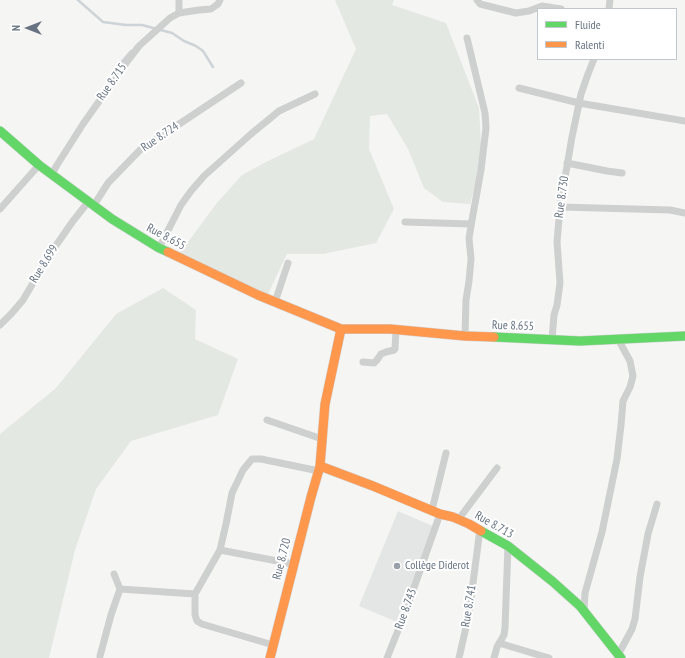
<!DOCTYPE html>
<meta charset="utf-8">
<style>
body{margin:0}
#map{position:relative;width:685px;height:658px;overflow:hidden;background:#f5f5f4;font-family:"PT Sans Narrow",sans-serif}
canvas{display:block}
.legend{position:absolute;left:537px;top:8px;width:140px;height:52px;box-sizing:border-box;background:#fff;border:1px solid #c2c7cd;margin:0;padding:5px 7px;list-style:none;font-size:12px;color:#677382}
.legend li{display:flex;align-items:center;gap:8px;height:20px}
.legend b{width:20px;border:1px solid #c2c7cd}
.north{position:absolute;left:8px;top:8px;width:40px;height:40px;-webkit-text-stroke:3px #fff;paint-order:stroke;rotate:270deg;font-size:11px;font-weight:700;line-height:16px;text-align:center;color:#677382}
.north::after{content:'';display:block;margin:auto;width:14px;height:18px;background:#677382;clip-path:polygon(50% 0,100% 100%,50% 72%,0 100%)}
</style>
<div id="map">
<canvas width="685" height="658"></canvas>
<ul class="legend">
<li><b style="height:5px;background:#63d668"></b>Fluide</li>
<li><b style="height:5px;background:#ff974d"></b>Ralenti</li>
</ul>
<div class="north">N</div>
</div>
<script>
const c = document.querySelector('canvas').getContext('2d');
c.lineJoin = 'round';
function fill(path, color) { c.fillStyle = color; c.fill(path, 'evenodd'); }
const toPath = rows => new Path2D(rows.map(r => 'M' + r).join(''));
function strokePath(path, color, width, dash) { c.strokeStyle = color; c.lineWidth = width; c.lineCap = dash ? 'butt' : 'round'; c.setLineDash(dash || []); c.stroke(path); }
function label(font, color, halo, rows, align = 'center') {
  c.font = font + ' "PT Sans Narrow",sans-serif'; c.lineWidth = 4; c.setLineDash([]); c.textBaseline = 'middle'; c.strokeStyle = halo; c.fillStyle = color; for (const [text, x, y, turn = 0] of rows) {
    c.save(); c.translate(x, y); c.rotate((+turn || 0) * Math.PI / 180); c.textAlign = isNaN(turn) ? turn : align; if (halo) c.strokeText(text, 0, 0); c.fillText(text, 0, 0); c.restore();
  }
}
const built = toPath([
 [398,511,435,527,397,622,359,606]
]);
const green = toPath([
 [335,0,394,0,392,5,446,23,479,108,482,162,470,204,443,202,424,188,408,149,387,114,370,116,369,149,394,209,376,243,323,254,287,254,268,294,177,257,216,204,242,175,266,162,314,139,356,49],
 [163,288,196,310,195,339,238,359,218,415,131,441,96,489,75,550,49,658,0,658,0,434,56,388,116,314]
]);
const stream = toPath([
 [78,0,103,22,126,25,142,25,172,33,184,41,196,46,203,51,213,67],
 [118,66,131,51]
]);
const street = toPath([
 [477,0,480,4,516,13,529,11,542,6,561,9],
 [609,9,610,0],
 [179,13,199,10,211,9,218,4,220,0],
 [519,88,579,103,685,121],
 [567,163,607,171,622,173],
 [52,174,57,165,83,124,129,59,139,46,170,18,179,13,179,0],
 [94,205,108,183,140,150,241,83],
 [560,207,670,210,685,213],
 [0,209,39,165],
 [405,222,471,224],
 [159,248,181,205,191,191,204,176,251,134,279,111,315,94],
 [275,302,288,263],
 [0,325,12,313,23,300,50,254,73,221,88,202],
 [465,336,466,300,469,281,471,259,469,238,472,220,476,198,481,170,486,128,485,113,467,38],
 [552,339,554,315,557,305,560,283,557,242,560,207,572,137,581,94,588,74,594,59],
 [363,362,374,363,377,360,381,354,386,352,394,350,395,349,396,330],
 [267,420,322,439],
 [432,510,446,453],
 [458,520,497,468],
 [220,550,226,524,232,493,243,470,252,459,261,459,319,471],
 [114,574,120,589],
 [584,611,585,593,602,532,617,459,621,425,623,401,630,387,633,376,630,361,618,339],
 [499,643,549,658],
 [273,645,202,624,197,621,195,615,195,594,220,550,293,564],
 [618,655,632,629,635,619,640,577,648,534,657,504],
 [100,656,111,615,120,589,195,594],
 [387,658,405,613,440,514],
 [459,658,469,614,480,529],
 [494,658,497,647,504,635,505,628,508,546]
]);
const fast = toPath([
 [0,131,39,165,112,219,159,248,168,252],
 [494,337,580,341,685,336],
 [481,531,508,546,552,581,580,606,621,658]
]);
const slow = toPath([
 [168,252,258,295,341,329,390,329,465,336,494,337],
 [320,466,373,486,440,514,453,517,469,524,481,531],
 [270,658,311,497,320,466,325,404,341,329]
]);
const markers = [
 [397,566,4,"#99a0aa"]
];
const streetNames = [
 ["Rue 8.715",112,82,-55],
 ["Rue 8.724",160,137,-34],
 ["Rue 8.730",562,197,-82],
 ["Rue 8.655",166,237,28],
 ["Rue 8.699",44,264,-58],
 ["Rue 8.655",513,326,2],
 ["Rue 8.713",494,525,30],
 ["Rue 8.720",282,559,-76],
 ["Rue 8.741",469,606,-81],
 ["Rue 8.743",406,609,-70]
];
const poiNames = [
 ["Collège Diderot",405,566]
];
fill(built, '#e4e5e5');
fill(green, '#e4e8e2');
strokePath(stream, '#cdd3d7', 2.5);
strokePath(fast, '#d1d1d2', 10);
strokePath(slow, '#d1d1d2', 10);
strokePath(street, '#cecfcf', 7);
strokePath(fast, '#63d668', 9);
strokePath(slow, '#ff974d', 9);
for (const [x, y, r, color] of markers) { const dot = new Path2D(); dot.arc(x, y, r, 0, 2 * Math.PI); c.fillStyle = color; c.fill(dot); strokePath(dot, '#fff', 1.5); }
label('12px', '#677382', '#fff', streetNames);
label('12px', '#677382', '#fff', poiNames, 'left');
</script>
